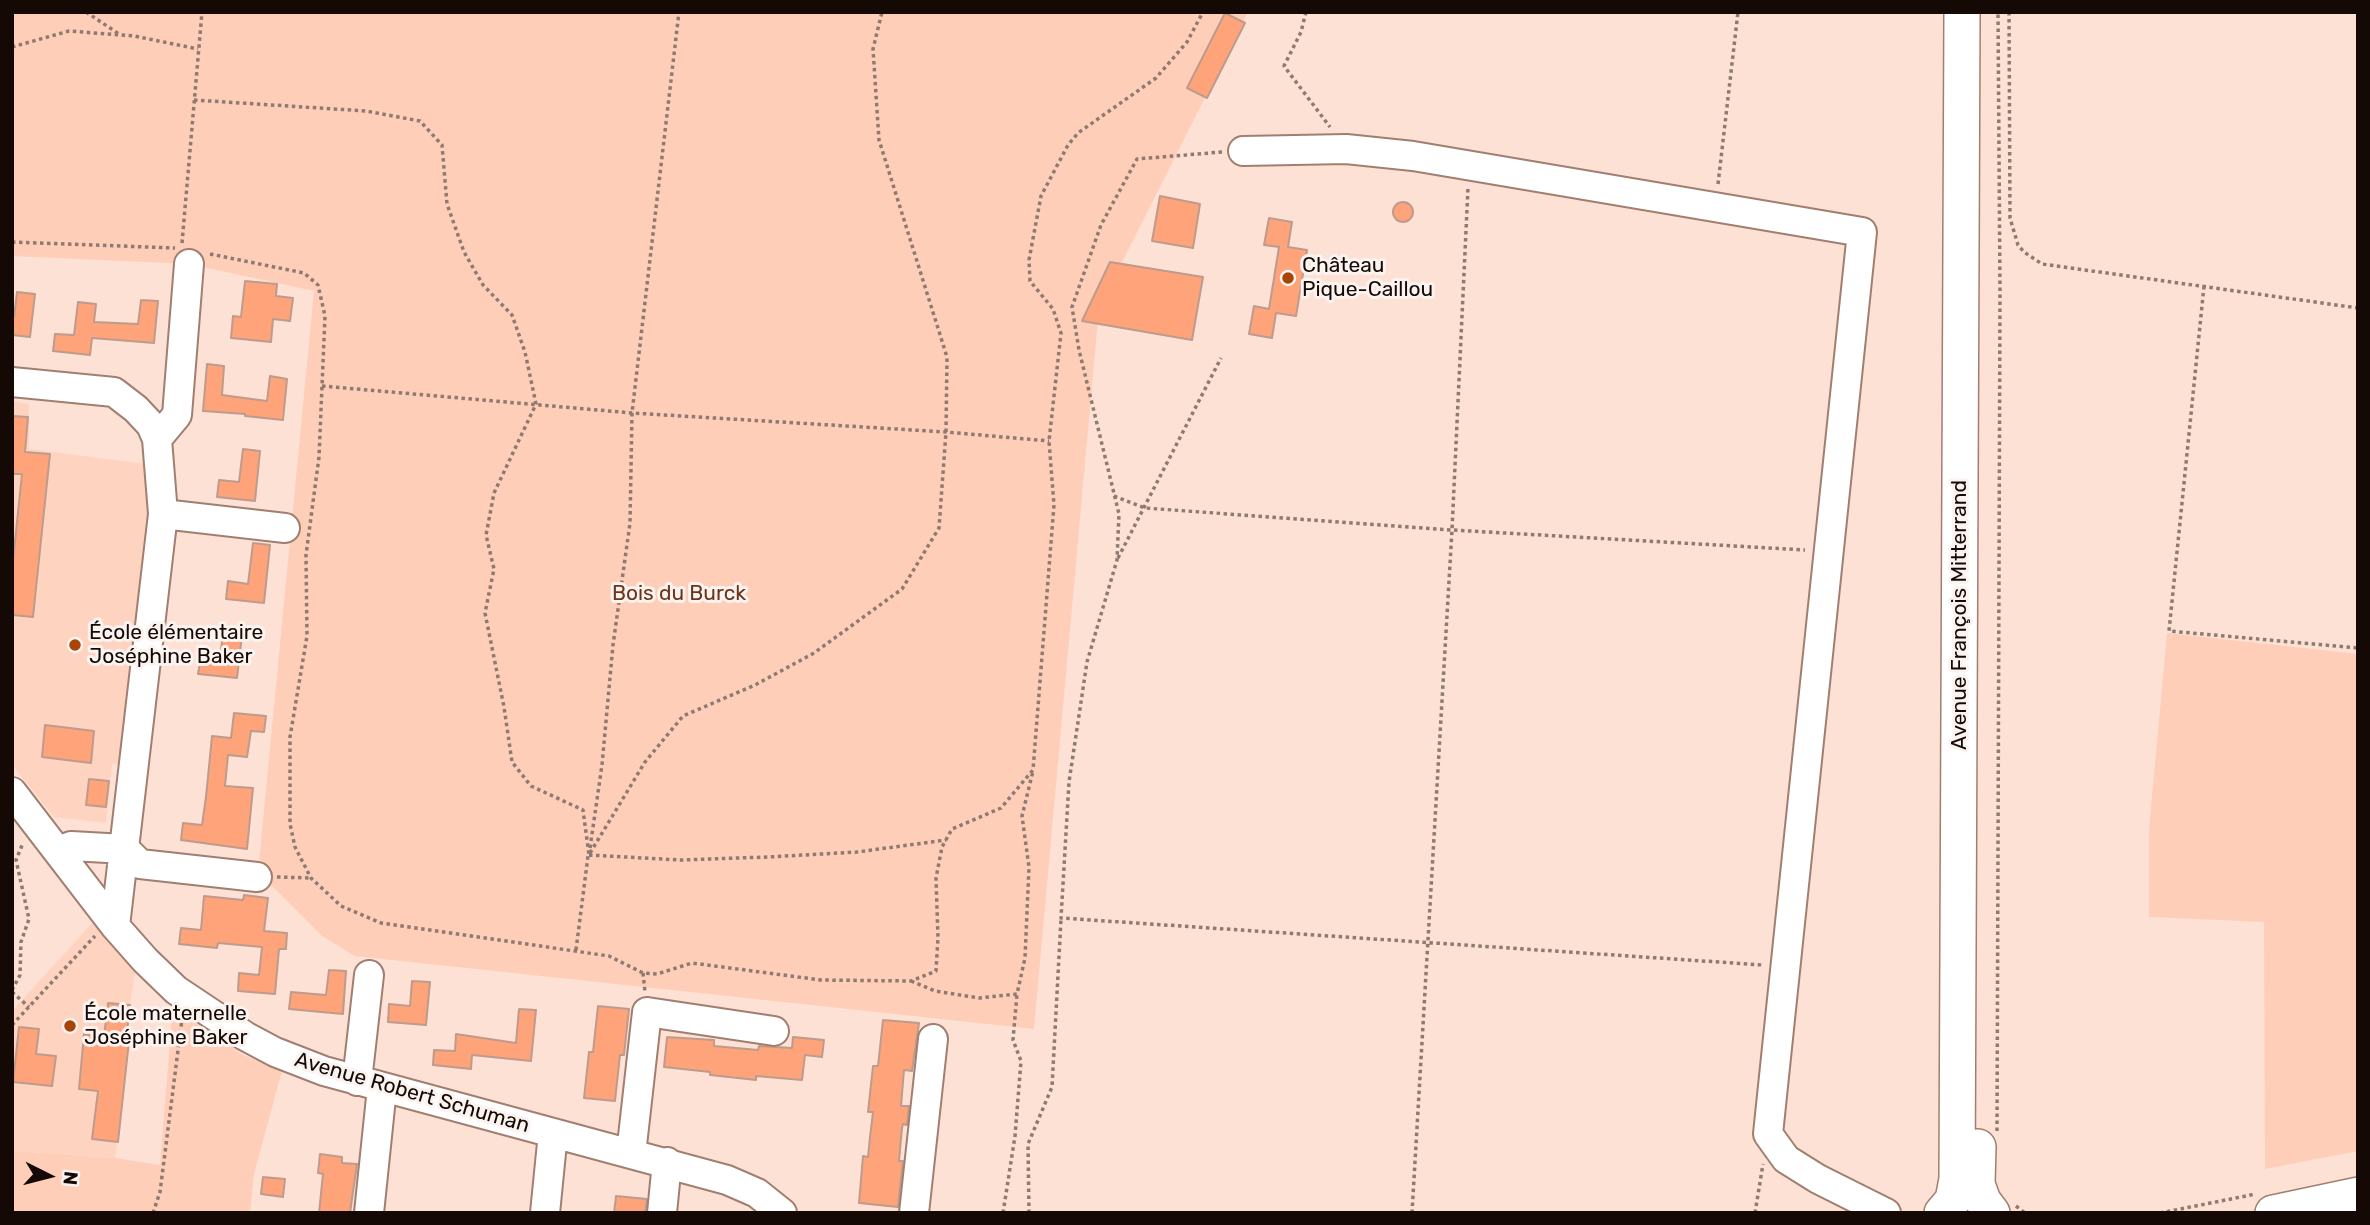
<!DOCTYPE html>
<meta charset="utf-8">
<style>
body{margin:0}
#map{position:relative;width:2370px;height:1225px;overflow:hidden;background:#fee1d5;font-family:Rubik,sans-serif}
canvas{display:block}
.frame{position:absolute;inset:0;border:14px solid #150905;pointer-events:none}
.north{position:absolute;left:14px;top:1141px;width:70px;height:70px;-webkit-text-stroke:5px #fbf3f0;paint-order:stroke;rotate:96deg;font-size:19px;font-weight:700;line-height:28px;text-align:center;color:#150905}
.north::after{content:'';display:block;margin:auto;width:24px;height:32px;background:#150905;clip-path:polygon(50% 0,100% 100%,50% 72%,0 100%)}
</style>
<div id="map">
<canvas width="2370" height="1225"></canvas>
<div class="frame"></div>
<div class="north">N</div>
</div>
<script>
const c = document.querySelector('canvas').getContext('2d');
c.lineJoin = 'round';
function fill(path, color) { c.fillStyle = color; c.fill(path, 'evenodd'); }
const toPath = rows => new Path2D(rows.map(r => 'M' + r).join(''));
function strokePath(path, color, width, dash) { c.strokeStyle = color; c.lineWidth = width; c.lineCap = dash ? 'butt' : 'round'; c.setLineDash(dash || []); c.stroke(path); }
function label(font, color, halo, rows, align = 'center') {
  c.font = font + ' Rubik,sans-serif'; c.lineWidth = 6; c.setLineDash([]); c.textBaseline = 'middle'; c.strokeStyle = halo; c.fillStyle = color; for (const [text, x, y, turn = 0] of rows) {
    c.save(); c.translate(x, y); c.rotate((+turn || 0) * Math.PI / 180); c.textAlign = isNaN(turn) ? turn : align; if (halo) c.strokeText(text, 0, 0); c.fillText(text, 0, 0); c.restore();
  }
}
const built = toPath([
 [12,401,29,404,29,449,155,465,123,765,112,764,106,823,54,817,12,765],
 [94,921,135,972,130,1005,126,1040,129,1041,115,1158,12,1151,12,1011]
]);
const green = toPath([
 [12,12,1248,12,1099,308,1034,1029,355,956,322,936,258,872,314,291,189,264,12,256],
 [2167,633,2358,654,2358,1151,2265,1169,2264,922,2149,917,2149,829],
 [173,1003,241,1054,282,1071,254,1174,250,1213,12,1213,12,1151,115,1158,160,1165]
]);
const building = toPath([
 [1225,13,1245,23,1207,98,1187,88,1225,13],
 [1160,196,1200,204,1193,248,1152,241,1160,196],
 '1393 212a10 10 0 1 1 20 0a10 10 0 1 1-20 0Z',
 [1269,218,1292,222,1288,247,1307,250,1296,316,1276,313,1272,338,1249,334,1254,306,1269,309,1279,247,1264,245,1269,218],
 [1110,262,1203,277,1192,340,1082,321,1110,262],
 [245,281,277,284,276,296,293,298,290,321,273,319,271,342,231,338,233,316,241,317,245,281],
 [17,292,35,294,30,337,12,335,12,317,14,317,17,292],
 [141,300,158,301,154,343,92,338,90,355,53,351,55,334,74,335,78,302,96,304,94,322,138,324,141,300],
 [207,364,224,366,222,395,267,401,270,376,287,379,283,420,245,416,245,414,203,411,207,364],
 [12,416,28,417,25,452,50,454,33,617,12,615,12,570,22,474,12,474,12,416],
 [243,449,260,451,255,501,217,497,219,480,239,482,243,449],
 [253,543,270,545,264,603,226,599,228,581,248,584,253,543],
 [223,633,242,635,237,678,198,674,201,657,220,659,223,633],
 [234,713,266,716,264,732,251,731,247,757,228,755,225,786,253,788,247,849,181,840,183,823,202,825,206,797,212,736,231,738,234,713],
 [45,725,94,731,91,763,42,757,45,725],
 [89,779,109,781,106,807,86,805,89,779],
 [244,895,268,898,264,931,287,933,286,949,279,949,275,994,238,991,239,973,259,975,262,947,218,943,217,948,179,944,181,928,201,930,204,896,243,900,244,895],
 [329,970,346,971,343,1014,289,1009,291,992,326,995,329,970],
 [412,981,430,982,426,1025,388,1022,389,1004,410,1006,412,981],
 [108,1003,130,1005,126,1041,129,1041,118,1142,92,1139,98,1091,79,1089,84,1034,104,1036,108,1003],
 [598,1006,629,1009,624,1055,620,1055,615,1101,584,1098,589,1052,593,1052,598,1006],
 [519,1009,536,1010,531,1061,472,1055,471,1069,433,1065,434,1050,455,1051,456,1034,516,1043,519,1009],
 [883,1020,919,1023,912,1071,904,1070,901,1106,909,1106,907,1125,903,1124,902,1128,899,1161,903,1161,898,1207,859,1203,863,1156,868,1157,870,1137,873,1112,868,1112,873,1066,878,1066,883,1020],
 [19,1027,39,1029,36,1054,56,1056,52,1086,13,1082,19,1027],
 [667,1037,714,1040,714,1046,758,1050,759,1046,792,1048,793,1037,824,1040,822,1057,805,1055,802,1080,756,1076,756,1080,710,1075,710,1072,664,1067,667,1037],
 [320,1154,342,1157,342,1163,357,1164,350,1213,319,1213,323,1174,318,1173,320,1154],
 [263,1177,285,1179,283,1197,261,1194,263,1177],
 [616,1196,647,1199,645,1213,614,1213,616,1196]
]);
const path = toPath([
 [86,12,119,34],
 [1306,12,1301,32,1284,66,1330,127],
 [2009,12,2010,218,2018,245,2024,252,2042,264,2358,308],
 [12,47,69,31,134,36,198,49],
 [194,100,366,111,420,121,442,145,447,204,464,252,483,285,512,315,525,352,536,404,494,493,486,535,494,569,485,613,504,707,512,762,531,786,583,810,589,855],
 [1222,152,1137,159,1101,225,1072,307,1079,350,1119,514,1117,560,1087,662,1069,782,1061,918,1763,965],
 [1718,184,1738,12],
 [12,242,175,248],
 [182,243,202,12],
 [210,254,304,273,318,285,325,316,319,457,306,555,307,636,290,737,290,824,295,847,311,878,341,906,381,923,609,956,643,973,657,974,692,963,821,980,911,981,936,971,938,938,936,878,942,847,952,829,1001,808,1033,770,1054,505,1049,441,1061,333,1053,309,1030,281,1029,260,1041,196,1068,145,1078,133,1156,78,1187,42,1203,12],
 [2204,286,2169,631,2358,648],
 [322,386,632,413,946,432,1049,441],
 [1114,496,1145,508,1452,530,1805,550],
 [1118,558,1221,358],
 [590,848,602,765,613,645,630,523,632,413,679,12],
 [590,853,645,762,683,716,755,685,814,653,902,589,939,528,946,432,947,357,879,140,873,49,882,12],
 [589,855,680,860,768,857,857,852,946,840],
 [277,877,311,878],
 [576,950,588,856],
 [643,973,645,992],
 [911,981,935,991,979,998,1017,994,1025,958,1029,867,1022,816,1033,771],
 [12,990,20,975,21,942,29,919,16,860,23,843],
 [12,992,29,1007],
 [12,1025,95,936],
 [1997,1131,2000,292,1998,12],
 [2016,1206,2025,1213],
 [153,1213,160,1192,182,1019],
 [1003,1213,1015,1136,1021,1061,1013,1040,1017,994],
 [1029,1213,1028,1144,1052,1087,1061,919],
 [1412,1213,1452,530,1468,188],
 [1755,1213,1763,1164],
 [2160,1213,2256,1194]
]);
const minor = toPath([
 [1243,151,1346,149,1413,156,1862,232,1768,1134,1786,1159,1818,1179,1886,1213],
 [12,382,114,392,136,409,151,425,157,439,163,514,115,926],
 [157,439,177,415,189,264],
 [163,514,285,528],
 [12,792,115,926,145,960,176,990,245,1036,275,1052,324,1071,727,1180,757,1193,782,1213],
 [58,851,71,846,125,849,140,864,257,877],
 [357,1081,369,975],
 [631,1154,647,1012,774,1031],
 [369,1213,382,1088],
 [545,1213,553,1133],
 [662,1213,667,1162],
 [914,1213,933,1039]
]);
const major = toPath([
 [1978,1147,1977,1184,1983,1201,1992,1213],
 [1942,1213,1953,1200,1957,1179,1962,12],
 [2273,1213,2358,1195]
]);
const markers = [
 [1288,278,7,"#a74408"],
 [75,645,7,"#a74408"],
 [70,1026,7,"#a74408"]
];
const poiNames = [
 ["Château",1302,266],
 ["Pique-Caillou",1302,290],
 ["École élémentaire",89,633],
 ["Joséphine Baker",89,657],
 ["École maternelle",84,1014],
 ["Joséphine Baker",84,1038]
];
const parkNames = [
 ["Bois du Burck",679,594]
];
const streetNames = [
 ["Avenue François Mitterrand",1960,615,-90],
 ["Avenue Robert Schuman",412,1093,16]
];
fill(built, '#fed3c0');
fill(green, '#ffceb9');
fill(building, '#fea37a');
strokePath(building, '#bd9b8d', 2);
strokePath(minor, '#a07f71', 32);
strokePath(major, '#a07f71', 38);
strokePath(path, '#8e7a71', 3.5, [3.5, 3.5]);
strokePath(minor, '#fff', 28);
strokePath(major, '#fff', 35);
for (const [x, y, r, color] of markers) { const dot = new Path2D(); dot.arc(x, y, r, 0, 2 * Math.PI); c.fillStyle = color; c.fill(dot); strokePath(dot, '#fbf3f0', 2.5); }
label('21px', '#150905', '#fbf3f0', poiNames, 'left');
label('21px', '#6d3418', '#fbf3f0', parkNames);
label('21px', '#150905', '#fbf3f0', streetNames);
</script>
